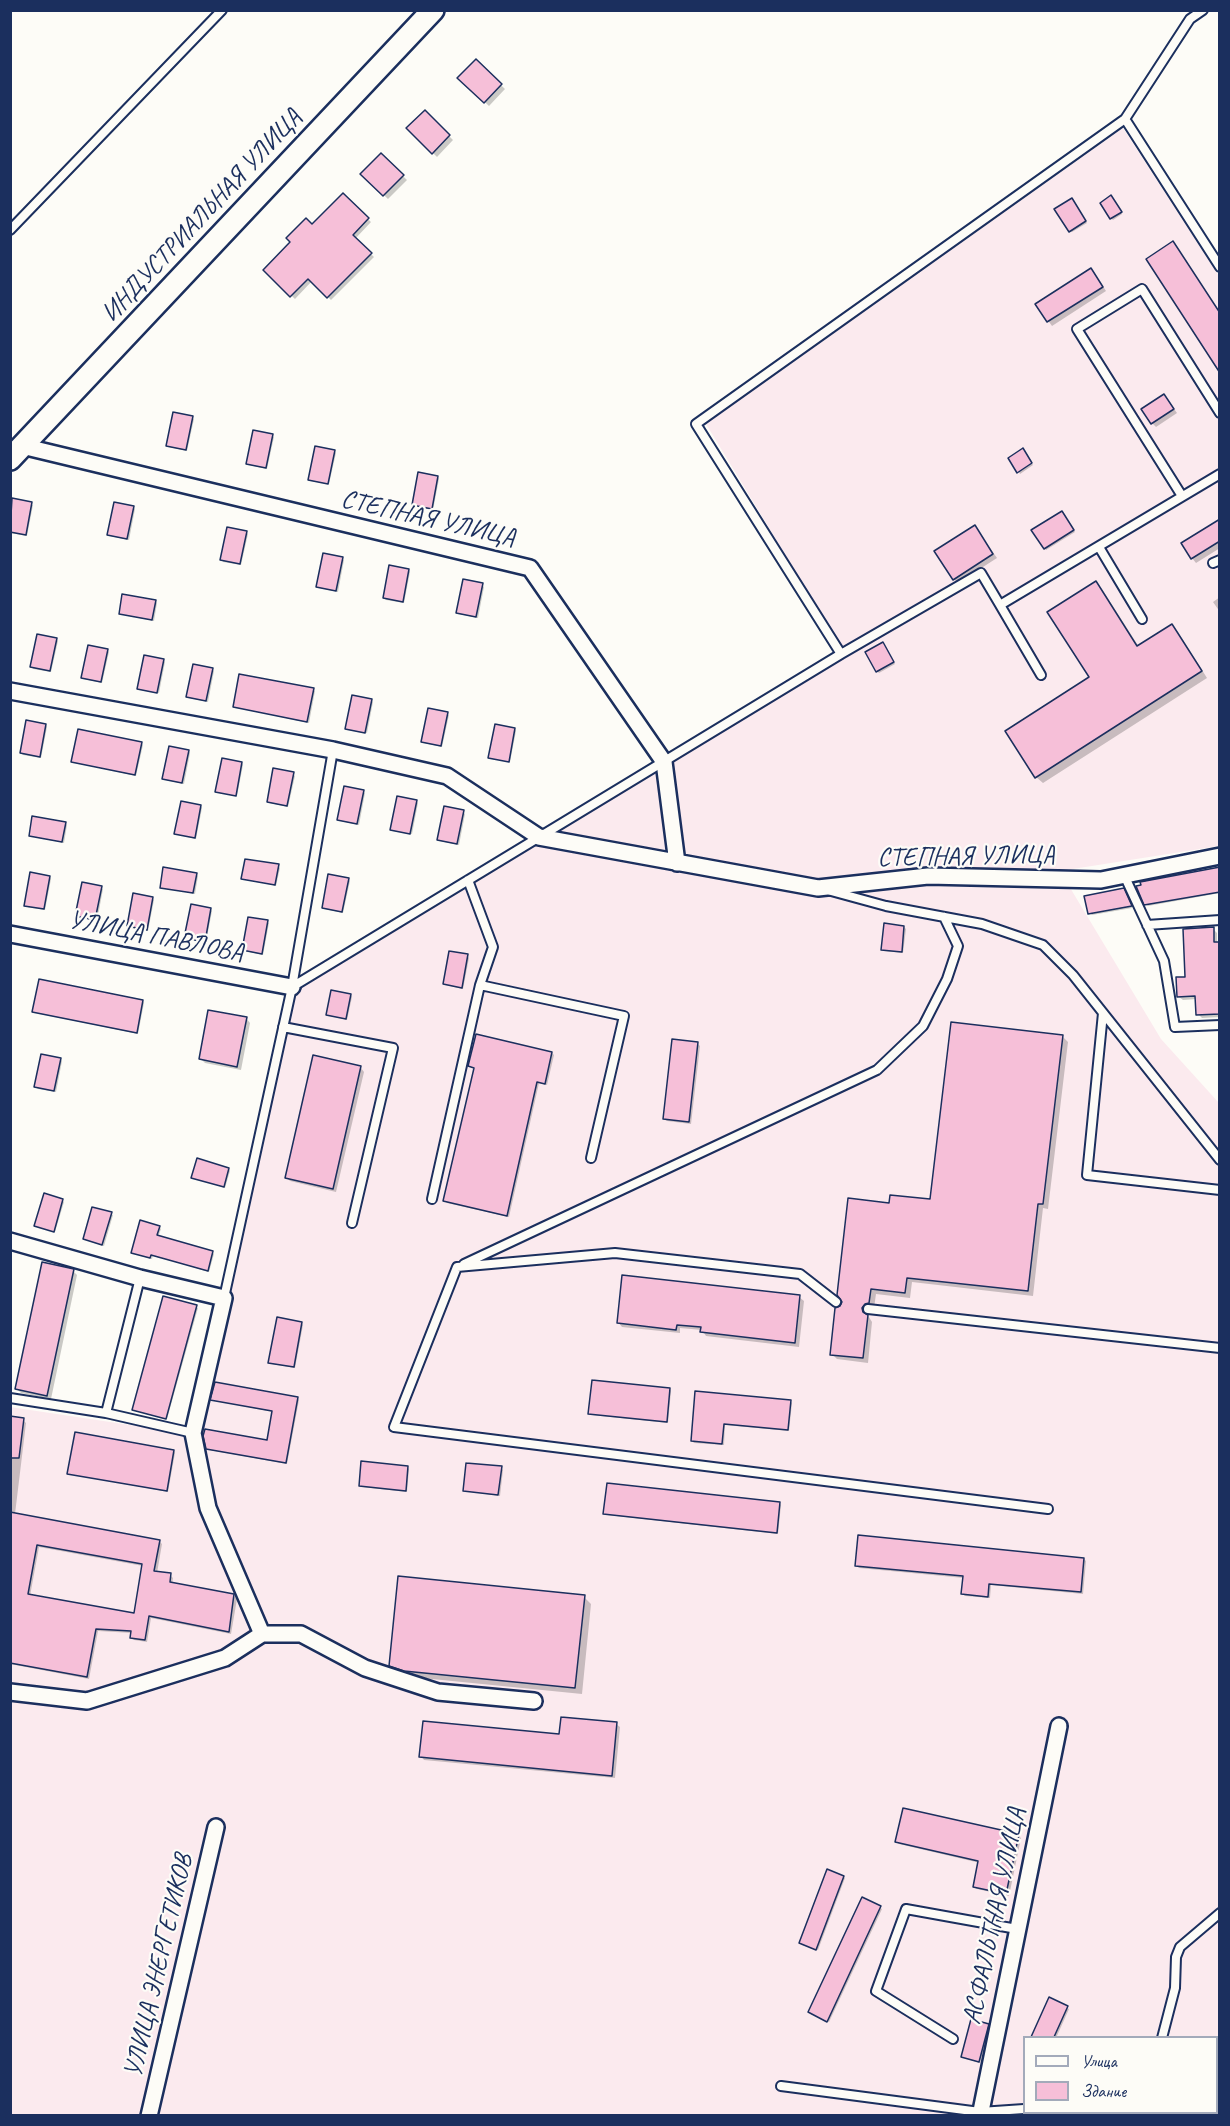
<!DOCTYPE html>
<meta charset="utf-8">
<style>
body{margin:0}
#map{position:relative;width:1230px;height:2126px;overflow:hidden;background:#fdfcf7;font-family:Caveat,sans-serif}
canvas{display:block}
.frame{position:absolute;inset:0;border:12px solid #1b2f5e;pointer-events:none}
.legend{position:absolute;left:1023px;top:2036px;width:195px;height:78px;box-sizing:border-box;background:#fdfcf7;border:2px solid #a3aaba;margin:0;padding:8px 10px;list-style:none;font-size:18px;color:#1b2f5e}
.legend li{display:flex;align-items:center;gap:12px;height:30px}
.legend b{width:30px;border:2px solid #a3aaba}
</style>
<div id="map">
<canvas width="1230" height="2126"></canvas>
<div class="frame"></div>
<ul class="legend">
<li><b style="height:8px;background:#fdfcf7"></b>Улица</li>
<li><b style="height:16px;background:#f6bfd8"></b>Здание</li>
</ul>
</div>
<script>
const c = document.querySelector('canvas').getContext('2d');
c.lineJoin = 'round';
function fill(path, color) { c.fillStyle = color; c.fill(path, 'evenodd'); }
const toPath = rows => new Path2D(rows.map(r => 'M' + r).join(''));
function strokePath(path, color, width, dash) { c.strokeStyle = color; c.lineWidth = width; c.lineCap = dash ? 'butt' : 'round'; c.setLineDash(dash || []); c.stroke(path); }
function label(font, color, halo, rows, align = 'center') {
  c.font = font + ' Caveat,sans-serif'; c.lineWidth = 4.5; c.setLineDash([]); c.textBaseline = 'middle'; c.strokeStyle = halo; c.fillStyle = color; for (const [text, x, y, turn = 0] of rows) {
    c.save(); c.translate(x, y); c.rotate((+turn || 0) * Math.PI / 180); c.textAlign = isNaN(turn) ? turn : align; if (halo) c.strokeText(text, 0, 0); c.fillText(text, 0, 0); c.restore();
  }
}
const built = toPath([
 [1123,128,1219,276,1219,846,1060,871,1161,1039,1219,1103,1219,2115,11,2115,10,1407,197,1435,296,988,846,655,706,424],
 [1024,2038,1216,2038,1216,2112,1024,2112]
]);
const shadow = toPath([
 [476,61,505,89,489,106,460,78],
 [425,112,453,140,437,157,408,128],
 [381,155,407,180,388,199,362,174],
 [343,195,371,222,355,239,374,257,331,300,312,281,295,299,265,270],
 [1113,199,1122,214,1113,220,1111,218],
 [1073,201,1087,223,1072,232,1070,231],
 [1095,274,1106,291,1052,326,1037,305],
 [1164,395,1177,413,1156,427,1152,423],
 [192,418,194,419,187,451,169,447,167,445],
 [272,436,274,437,267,469,249,465,247,463],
 [334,451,336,453,329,484,311,481,310,479],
 [1024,452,1033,465,1020,474,1019,472],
 [438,477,439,479,433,510,415,506,413,505],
 [13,500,33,505,27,536,10,533,10,514],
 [133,507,135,509,129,540,110,536,109,534],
 [1063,514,1075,532,1046,550,1045,548],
 [1220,520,1220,548,1196,563,1192,558],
 [975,527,997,558,958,583,954,579],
 [246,532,248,534,241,565,223,562,222,560],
 [342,559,344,560,338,592,320,588,318,586],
 [409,570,410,572,404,603,386,600,384,598],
 [1096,583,1102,589,1139,647,1172,626,1178,632,1207,678,1043,783,1036,777,1091,678],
 [482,585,484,587,478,618,459,614,458,612],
 [1220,597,1220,612,1213,602],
 [155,601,157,603,154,621,120,614],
 [56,639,58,641,51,672,33,669,32,667],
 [884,646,895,664,879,673,877,671],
 [107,650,109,652,102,683,84,679,82,678],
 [163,660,165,662,159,693,141,690,139,688],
 [212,669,214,671,208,702,190,698,188,697],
 [313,690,315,691,309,723,234,707],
 [371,700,373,702,367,733,349,730,347,728],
 [447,714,449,715,442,747,424,743,422,741],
 [46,725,47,727,41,758,23,755,21,753],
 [515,729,516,731,510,762,492,759,490,757],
 [141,743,143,745,136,776,73,762],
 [189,751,190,753,184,784,166,780,164,779],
 [242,763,243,765,237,796,219,793,217,791],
 [293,774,295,776,288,807,270,803,268,802],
 [363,792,365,793,359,825,341,821,339,819],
 [416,801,418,803,412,834,393,831,392,829],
 [201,806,202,808,196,839,178,835,176,834],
 [463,812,465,814,459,845,440,841,439,839],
 [65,823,67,825,64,843,30,836],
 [278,866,280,868,276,886,243,878],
 [1220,869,1220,893,1148,906,1146,904],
 [196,874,198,876,195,894,161,887],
 [50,877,51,879,45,910,27,907,25,905],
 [348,879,350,881,343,913,325,909,323,907],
 [101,888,103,889,97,921,78,917,77,915],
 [1125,892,1132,908,1092,915,1090,913],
 [152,898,154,900,148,931,130,928,128,926],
 [210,909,212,911,206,942,188,939,186,937],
 [267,922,269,923,263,955,245,951,243,950],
 [904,927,906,929,903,953,884,951,882,949],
 [1213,929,1217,933,1217,944,1220,944,1220,1017,1202,1018,1198,1014,1197,999,1183,1000,1179,997],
 [467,956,469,958,463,989,446,985,444,984],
 [351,995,352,997,347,1020,327,1014],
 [143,1001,144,1003,138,1034,34,1012],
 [246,1018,250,1023,241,1070,205,1063,201,1059],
 [1063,1037,1068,1042,1048,1209,1043,1208,1033,1296,912,1282,910,1298,876,1294,874,1308,870,1309,867,1314,872,1322,868,1363,837,1359,832,1354,841,1307,890,1205,931,1201],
 [697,1043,700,1046,691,1124,667,1121,664,1119],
 [552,1053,554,1055,547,1085,539,1083,509,1217,447,1203,445,1201,475,1069,470,1066],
 [314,1057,361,1068,364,1072,336,1192,290,1181,286,1177],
 [60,1059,62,1061,56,1092,38,1089,36,1087],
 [229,1169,230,1171,225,1188,193,1177],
 [62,1200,64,1202,55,1232,38,1227,36,1226],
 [111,1214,113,1215,104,1246,86,1240,84,1239],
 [159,1227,161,1229,158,1237,213,1253,214,1254,209,1272,153,1255,152,1259,134,1254,132,1252],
 [73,1271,77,1275,51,1399,21,1393,17,1389],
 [799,1297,804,1301,799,1347,706,1336,702,1330,680,1328,680,1333,622,1327,618,1322],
 [196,1307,198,1308,167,1419,136,1411],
 [301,1323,303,1325,295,1368,272,1364,270,1362],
 [670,1389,671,1391,668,1423,592,1415,590,1414],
 [697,1392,790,1401,792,1403,789,1431,725,1425,724,1445,694,1443,692,1441],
 [297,1398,299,1400,287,1464,210,1450,208,1448,268,1442,273,1412,212,1400],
 [10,1418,23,1420,26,1423,15,1514,159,1541,162,1544,157,1573,170,1575,173,1578,172,1584,234,1596,237,1599,231,1634,151,1618,147,1642,134,1640,132,1638,132,1633,98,1631,89,1679,10,1664],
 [39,1547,143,1566,135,1615,30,1596],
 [174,1451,175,1453,168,1492,69,1473],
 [408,1468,409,1469,407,1492,362,1487,360,1486],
 [501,1468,503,1470,500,1496,465,1491],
 [779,1503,781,1505,778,1534,607,1515,605,1514],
 [1084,1559,1086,1561,1083,1594,991,1585,990,1598,965,1596,963,1594,964,1578,859,1568,857,1566],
 [584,1597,591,1604,582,1694,412,1677,397,1672,390,1665],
 [616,1724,620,1727,615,1778,424,1760,421,1756,561,1736],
 [1018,1836,1021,1838,1009,1896,977,1889,974,1887,980,1863,899,1844,896,1841],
 [843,1877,845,1878,818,1950,802,1945,800,1943],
 [863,1899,882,1909,829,2022,811,2014],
 [1050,1999,1069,2009,1056,2038,1033,2038],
 [988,2025,990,2027,980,2063,964,2058,962,2057]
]);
const building = toPath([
 [476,59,502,84,484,103,457,78,476,59],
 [425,110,450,135,432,154,406,128,425,110],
 [381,153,404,175,383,196,360,174,381,153],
 [343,193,369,218,353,235,372,253,327,298,308,279,290,297,263,270,290,242,286,238,306,218,312,224,343,193],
 [1111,195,1122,212,1110,219,1100,203,1111,195],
 [1072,198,1086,221,1069,232,1054,209,1072,198],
 [1173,241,1220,313,1220,373,1146,259,1173,241],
 [1091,268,1103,287,1047,322,1035,304,1091,268],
 [1164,394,1174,409,1151,424,1141,409,1164,394],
 [173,412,193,416,186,450,166,446,173,412],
 [253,430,273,434,266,468,246,464,253,430],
 [315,446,335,450,328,484,308,480,315,446],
 [1023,448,1032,463,1017,473,1008,458,1023,448],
 [418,472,438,476,432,509,412,505,418,472],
 [12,498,32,502,26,535,10,532,12,498],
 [114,502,134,506,127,539,107,535,114,502],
 [1062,511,1074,530,1044,549,1031,530,1062,511],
 [1220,519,1220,541,1191,559,1181,543,1220,519],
 [975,525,993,554,953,580,934,551,975,525],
 [227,527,247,531,240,564,220,560,227,527],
 [323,553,343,557,336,591,316,587,323,553],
 [389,565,409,569,403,602,383,598,389,565],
 [463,579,483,583,476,617,456,613,463,579],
 [1096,581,1137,646,1172,624,1202,671,1035,778,1005,731,1089,677,1047,612,1096,581],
 [122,594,156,600,152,620,119,614,122,594],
 [37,634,57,638,50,671,30,667,37,634],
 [883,642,894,662,876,672,865,652,883,642],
 [88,645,108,649,101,682,81,678,88,645],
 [144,655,164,659,157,693,137,689,144,655],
 [193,664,213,668,206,701,186,697,193,664],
 [239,674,314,688,307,722,233,707,239,674],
 [352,695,372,699,365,733,345,729,352,695],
 [428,708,448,712,441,746,421,742,428,708],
 [26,720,46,724,40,757,20,753,26,720],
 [495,724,515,728,509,762,488,758,495,724],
 [78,729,142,742,135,775,71,762,78,729],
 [169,746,189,750,182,783,162,779,169,746],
 [222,758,242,762,236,796,215,792,222,758],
 [273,768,294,772,287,806,267,802,273,768],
 [344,786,364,790,357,824,337,820,344,786],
 [397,796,417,800,410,834,390,830,397,796],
 [181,801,201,805,195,838,174,834,181,801],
 [444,806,464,810,457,844,437,840,444,806],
 [32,816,66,822,62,842,29,836,32,816],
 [245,859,279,864,275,885,241,879,245,859],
 [163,867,197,873,193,893,160,888,163,867],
 [1220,867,1220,892,1144,905,1136,886,1141,885,1140,882,1220,867],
 [30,872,50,876,44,909,24,906,30,872],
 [328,874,349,878,342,912,322,908,328,874],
 [82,882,102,886,95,920,75,916,82,882],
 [1124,888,1132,906,1088,914,1084,896,1124,888],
 [133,893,153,897,147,930,127,926,133,893],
 [191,904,211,908,205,942,184,938,191,904],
 [248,917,268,920,262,954,242,950,248,917],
 [884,923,904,926,902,952,881,950,884,923],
 [1214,927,1214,942,1220,942,1220,1014,1196,1015,1195,996,1177,997,1176,977,1185,977,1183,929,1214,927],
 [449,951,468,954,462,988,443,984,449,951],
 [39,979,143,1000,137,1033,32,1012,39,979],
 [331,990,351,994,346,1019,326,1015,331,990],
 [208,1010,247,1017,237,1067,199,1059,208,1010],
 [951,1022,1063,1035,1043,1204,1038,1204,1028,1291,907,1278,905,1293,871,1289,869,1303,865,1304,862,1308,863,1312,868,1315,863,1358,830,1355,835,1308,840,1306,842,1302,837,1295,848,1198,889,1203,890,1195,930,1199,951,1022],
 [476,1034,552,1052,545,1084,537,1082,507,1216,443,1201,474,1068,468,1066,476,1034],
 [672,1039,698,1042,689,1122,663,1119,672,1039],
 [41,1054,61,1058,54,1091,34,1087,41,1054],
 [313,1055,361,1066,333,1189,285,1178,313,1055],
 [197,1158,229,1168,224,1187,191,1178,197,1158],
 [44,1193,63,1199,54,1232,34,1226,44,1193],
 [92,1207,112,1212,102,1245,83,1239,92,1207],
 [140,1220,160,1226,157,1235,213,1251,208,1271,151,1255,150,1258,131,1253,140,1220],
 [42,1262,74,1269,47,1396,15,1389,42,1262],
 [622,1275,800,1295,795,1343,700,1332,701,1327,677,1325,676,1330,617,1323,622,1275],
 [163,1296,197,1305,166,1419,132,1410,163,1296],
 [277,1317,302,1322,294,1367,268,1363,277,1317],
 [592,1380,670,1388,667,1422,588,1414,592,1380],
 [215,1382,298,1397,286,1463,206,1449,203,1436,205,1429,267,1440,272,1411,210,1400,215,1382],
 [695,1391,791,1400,788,1430,724,1424,722,1444,691,1441,695,1391],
 [10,1416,24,1418,19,1458,10,1458,10,1416],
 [75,1432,174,1450,167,1491,67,1474,75,1432],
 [361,1461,408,1466,406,1491,359,1486,361,1461],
 [466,1463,502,1466,498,1495,463,1491,466,1463],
 [607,1483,780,1502,777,1533,603,1514,607,1483],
 [10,1512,160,1540,154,1571,171,1573,170,1582,234,1594,229,1632,149,1616,145,1640,130,1638,131,1631,96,1629,87,1677,10,1663,10,1512],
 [37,1545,142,1564,134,1613,28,1594,37,1545],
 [858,1535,1084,1558,1081,1592,989,1584,988,1597,961,1594,963,1576,855,1566,858,1535],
 [398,1576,585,1595,575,1688,404,1671,389,1666,398,1576],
 [561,1717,617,1722,612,1776,419,1757,423,1721,559,1734,561,1717],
 [903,1808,1019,1834,1006,1894,973,1887,978,1861,895,1842,903,1808],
 [827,1869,844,1876,816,1950,799,1943,827,1869],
 [862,1897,881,1906,827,2022,808,2012,862,1897],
 [1049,1997,1068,2006,1054,2037,1031,2037,1049,1997],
 [971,2019,989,2024,979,2062,961,2057,971,2019]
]);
const lane = toPath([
 [1125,119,1220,267],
 [10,230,222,10],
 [1182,496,1077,329,1142,289,1220,413],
 [1099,547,1142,619],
 [1213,563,1220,560],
 [1000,605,1041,675],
 [841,654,981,573,1000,605,1220,474],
 [1124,875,1164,961,1175,1027,1220,1025],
 [831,891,886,906,982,924,1043,945,1073,975,1220,1160],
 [1147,925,1220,920],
 [480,985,624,1016,591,1158],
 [292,987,841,654,696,424,1125,119,1190,19,1203,10],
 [1103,1013,1087,1175,1220,1190],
 [283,1027,393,1048,352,1223],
 [432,1199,480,985,493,947,468,880],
 [464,1264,877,1070,923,1026,947,979,958,946,944,917],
 [224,1298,292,987,333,750],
 [836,1302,800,1274,615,1253,457,1267,394,1427,1048,1509],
 [868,1309,1220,1348],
 [10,1398,106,1413,193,1433],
 [106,1413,140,1278],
 [1162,2038,1175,1988,1176,1957,1180,1947,1220,1913],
 [953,2039,876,1991,906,1909,1017,1929],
 [781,2086,980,2112,1024,2109]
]);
const street = toPath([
 [22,446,530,568,664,762,677,863],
 [10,691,333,750,447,776,539,837,818,888,928,876,1101,880,1220,856],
 [10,934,292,987],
 [10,1241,140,1278,224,1298,193,1433,208,1508,262,1634],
 [10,1692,87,1701,225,1658,262,1634,301,1634,365,1668,438,1692,534,1701],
 [149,2116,216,1827],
 [980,2116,1059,1726]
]);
const secondary = toPath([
 [10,459,433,10]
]);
const streetNames = [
 ["ИНДУСТРИАЛЬНАЯ УЛИЦА",202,216,-47],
 ["СТЕПНАЯ УЛИЦА",428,519,13],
 ["СТЕПНАЯ УЛИЦА",966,857,-1],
 ["УЛИЦА ПАВЛОВА",156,937,11],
 ["АСФАЛЬТНАЯ УЛИЦА",995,1916,-78],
 ["УЛИЦА ЭНЕРГЕТИКОВ",159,1966,-77]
];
fill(built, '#fbeaee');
fill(shadow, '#0003');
fill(building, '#f6bfd8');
strokePath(building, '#1b2f5e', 1.5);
strokePath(lane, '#1b2f5e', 12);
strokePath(street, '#1b2f5e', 20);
strokePath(secondary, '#1b2f5e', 26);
strokePath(lane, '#fdfcf7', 8);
strokePath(street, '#fdfcf7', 15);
strokePath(secondary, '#fdfcf7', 21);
label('26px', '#1b2f5e', '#fdfcf7', streetNames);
</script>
